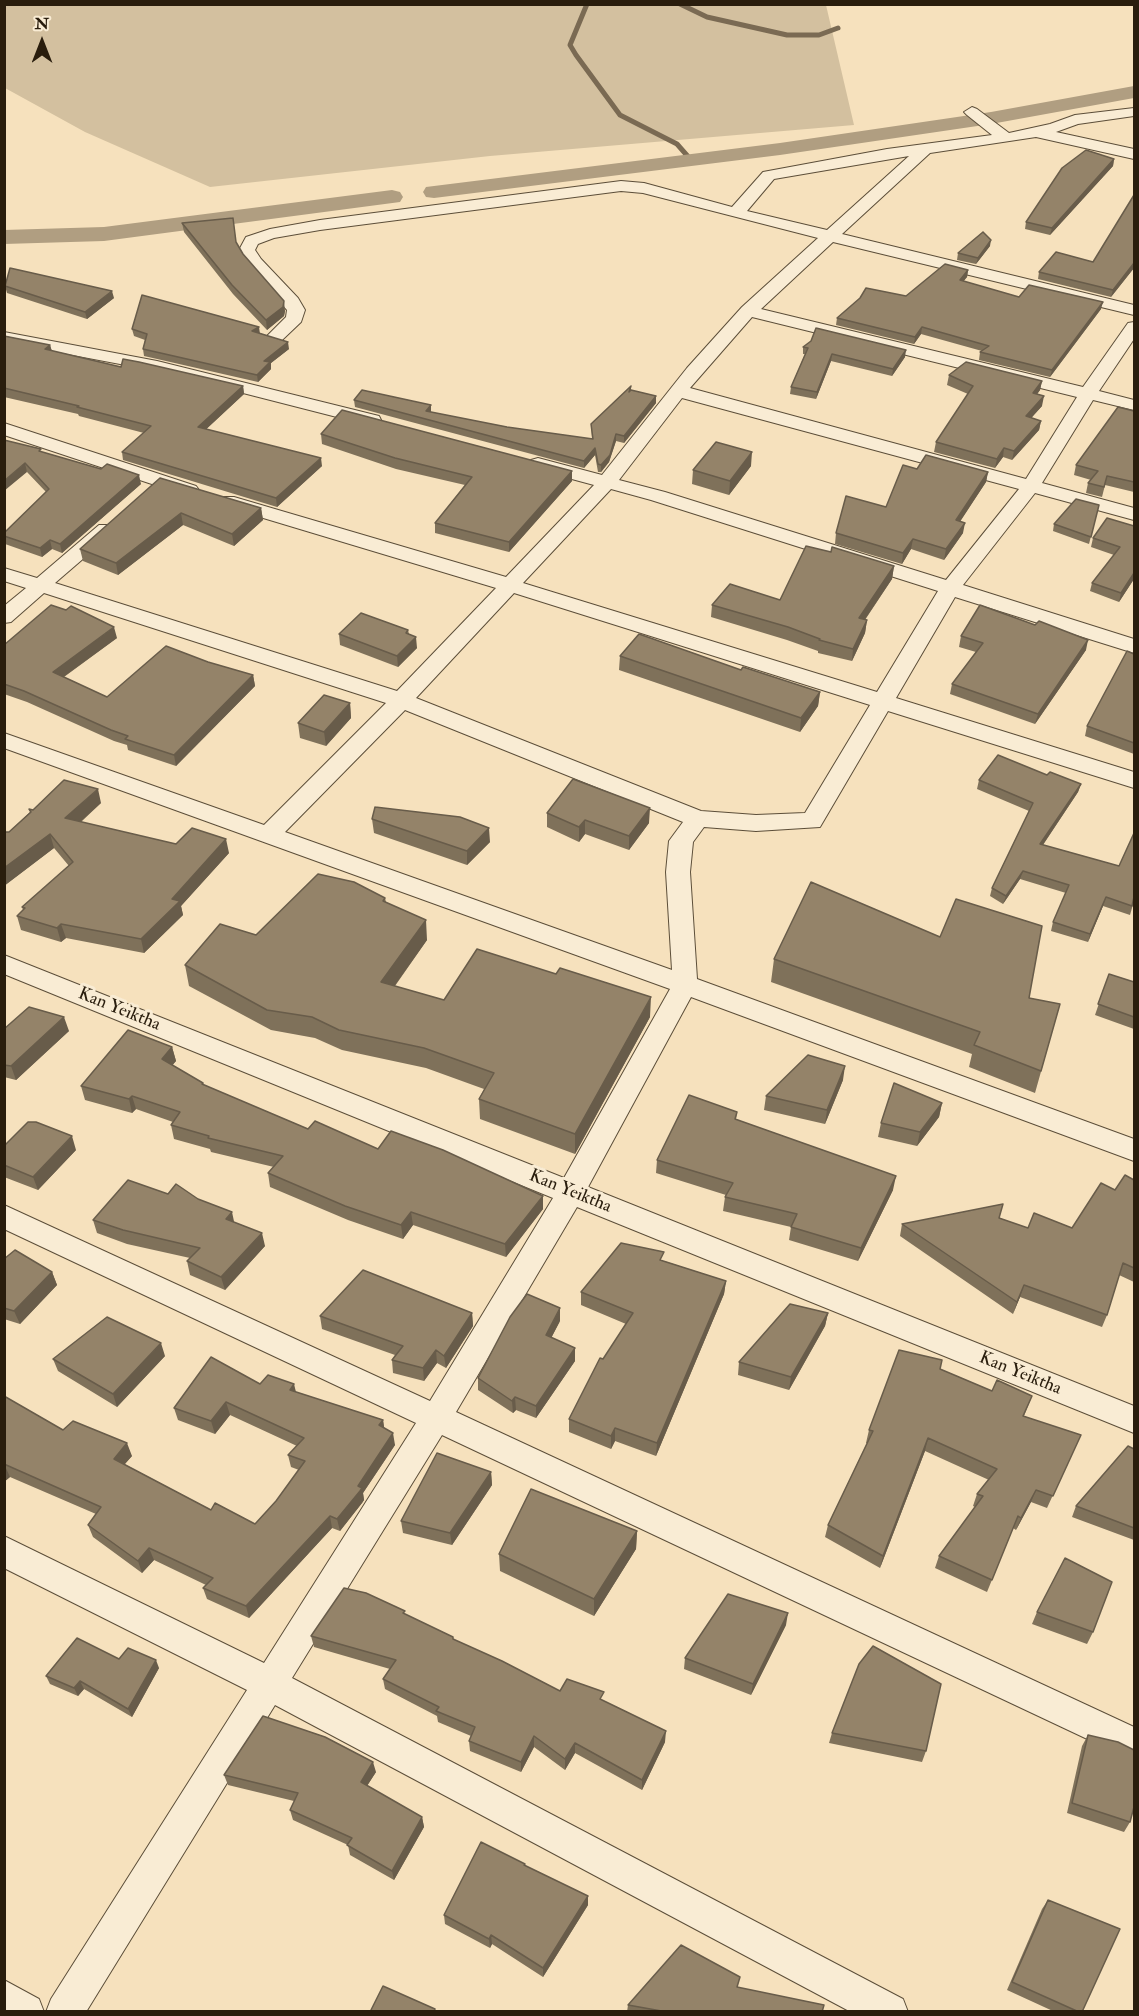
<!DOCTYPE html>
<style>
body{margin:0}
#map{position:relative;width:1139px;height:2016px;overflow:hidden;background:#f6e1bd;font-family:"IM FELL Double Pica",serif}
canvas{display:block}
.frame{position:absolute;inset:0;border:6px solid #291d0d;pointer-events:none}
.north{position:absolute;left:12px;top:12px;width:60px;height:60px;-webkit-text-stroke:4px #f9ecd4;paint-order:stroke;rotate:0deg;font-size:16px;font-weight:700;line-height:24px;text-align:center;color:#291d0d}
.north::after{content:'';display:block;margin:auto;width:21px;height:27px;background:#291d0d;clip-path:polygon(50% 0,100% 100%,50% 72%,0 100%)}
</style>
<div id="map">
<canvas width="1139" height="2016"></canvas>
<div class="frame"></div>
<div class="north">N</div>
</div>
<script>
const c = document.querySelector('canvas').getContext('2d');
c.lineJoin = 'round';
function fill(path, color) { c.fillStyle = color; c.fill(path, 'evenodd'); }
const toPath = rows => new Path2D(rows.map(r => 'M' + r).join(''));
function strokePath(path, color, width, dash) { c.strokeStyle = color; c.lineWidth = width; c.lineCap = dash ? 'butt' : 'round'; c.setLineDash(dash || []); c.stroke(path); }
function label(font, color, halo, rows, align = 'center') {
  c.font = font + ' "IM FELL Double Pica",serif'; c.lineWidth = 6; c.setLineDash([]); c.textBaseline = 'middle'; c.strokeStyle = halo; c.fillStyle = color; for (const [text, x, y, turn = 0] of rows) {
    c.save(); c.translate(x, y); c.rotate((+turn || 0) * Math.PI / 180); c.textAlign = isNaN(turn) ? turn : align; if (halo) c.strokeText(text, 0, 0); c.fillText(text, 0, 0); c.restore();
  }
}
const green = toPath([
 [826,5,854,125,490,156,210,187,85,132,5,88,5,5]
]);
const stream = toPath([
 [587,4,570,45,576,55,620,115,677,144,691,160],
 [680,4,707,17,787,35,819,35,838,28]
]);
const canal = toPath([
 [1134,86,1134,98,991,124,780,155,434,198,426,197,423,192,426,187,434,186,780,143,991,112,1134,86],
 [392,190,400,192,403,197,400,202,104,241,4,244,4,230,104,227,392,190]
]);
const street = toPath([
 [972,107,977,109,1009,133,1050,124,1075,115,1134,108,1134,116,1078,124,1056,132,1134,149,1134,159,1036,137,930,153,842,234,1134,305,1134,315,833,242,761,309,1083,387,1128,323,1134,322,1134,339,1099,391,1134,400,1134,410,1093,400,1042,483,1134,508,1134,520,1035,493,963,585,1134,639,1134,653,955,597,896,698,1134,772,1134,788,888,711,820,827,756,831,704,827,693,842,690,872,697,979,1134,1139,1134,1161,691,997,588,1187,1134,1406,1134,1433,577,1207,456,1412,1134,1727,1134,1761,442,1435,292,1678,903,1999,908,2012,851,2012,275,1705,86,2012,46,2012,51,1999,247,1690,4,1568,4,1536,264,1663,416,1423,4,1229,4,1205,430,1401,553,1198,4,974,4,955,564,1178,670,989,4,748,4,733,264,825,386,703,44,593,11,622,4,623,4,606,26,588,4,581,4,568,37,578,99,525,113,525,116,529,113,533,55,583,397,691,496,588,220,505,217,501,220,497,234,497,506,577,594,485,531,468,528,464,531,460,538,458,602,475,687,368,742,307,818,238,643,193,621,191,320,230,274,238,258,244,255,250,261,259,298,298,305,310,301,322,280,342,274,343,268,342,265,338,286,317,287,310,248,266,239,250,246,237,270,229,320,220,621,181,644,183,732,207,763,172,887,149,992,135,967,115,964,112,972,107],
 [909,156,827,230,747,211,774,179,909,156],
 [752,317,1077,397,1026,479,690,388,752,317],
 [682,398,1019,489,946,580,665,492,619,480,682,398],
 [611,489,651,500,938,591,877,692,523,583,611,489],
 [514,593,870,705,805,813,756,815,701,811,416,698,514,593],
 [405,710,683,822,669,841,666,872,672,970,285,832,405,710],
 [4,332,157,361,379,416,381,420,379,424,372,426,157,371,4,342,4,332],
 [4,423,196,486,199,490,196,494,182,494,4,435,4,423],
 [4,1980,39,1999,44,2012,4,2012,4,1980]
]);
const wall = toPath([
 [1114,159,1113,166,1050,235,1025,229,1026,222],
 [182,223,236,242,243,254,285,311,284,316,267,330,233,294,184,232],
 [990,246,976,264,957,260,958,253],
 [1093,262,1134,268,1111,297,1038,279,1039,272],
 [968,270,967,277,963,281,1019,297,1101,309,1050,377,979,360,980,352,982,351,921,334,914,344,836,325,837,318,906,296],
 [5,286,114,298,87,319,7,293],
 [132,329,260,333,289,349,271,363,271,369,258,382,144,356,143,349,145,340,134,336],
 [4,336,50,345,52,351,121,367,243,386,244,394,206,429,322,466,277,507,123,460,122,452,144,433,79,416,78,414,4,397],
 [803,347,905,357,892,376,831,361,816,399,790,394,791,387,805,354,803,354],
 [949,375,1042,381,1040,390,1037,394,1042,406,1031,418,1041,421,1039,430,1012,460,1003,457,995,468,934,452,936,442,968,394,947,385],
 [631,386,631,390,656,403,624,443,616,441,609,462,601,472,598,472,595,455,584,468,355,407,354,400,431,412,507,427,592,439,591,424],
 [1134,411,1134,492,1105,485,1102,497,1086,493,1088,483,1091,480,1074,475,1076,465],
 [321,434,572,481,509,552,435,533,435,523,465,485,396,469,322,444],
 [4,440,42,452,141,484,62,553,52,549,42,557,5,544,4,533,46,492,27,472],
 [751,466,729,495,692,484,693,470],
 [917,469,988,472,986,482,960,521,963,533,944,560,911,549,902,564,835,544,836,533,886,507],
 [160,478,261,508,263,520,234,546,183,525,118,575,83,561,80,549],
 [1099,505,1089,544,1053,531,1054,524],
 [1107,518,1134,579,1119,602,1090,591,1092,583,1114,555,1091,547,1093,538],
 [894,566,892,579,865,620,867,620,865,633,852,661,818,653,818,651,787,640,711,617,712,605,780,600],
 [408,630,409,634,417,648,398,667,340,645,339,634],
 [961,636,1086,650,1035,724,950,694,952,684,976,652,959,647],
 [117,638,64,677,107,697,208,662,253,675,255,686,176,766,128,750,127,745,114,741,27,702,4,694,4,645],
 [1134,654,1134,754,1085,736,1087,726],
 [620,656,741,670,820,692,818,706,800,732,619,670],
 [350,703,351,718,326,746,300,738,298,723],
 [1047,775,1081,784,1078,792,1043,845,1119,866,1134,833,1134,902,1134,901,1130,915,1103,906,1088,942,1051,931,1053,922,1066,893,1020,879,1003,904,990,896,992,888,1029,811,977,789,979,780],
 [101,803,81,822,176,844,229,853,181,906,183,915,144,953,66,938,61,942,21,930,17,916,23,910,22,907,69,866,54,848,4,886,4,832,9,832,30,812,29,809,33,810],
 [547,813,649,823,629,850,585,834,579,842,547,827],
 [372,819,490,842,467,865,374,833],
 [385,898,386,902,427,940,395,986,444,1000,650,1017,575,1154,480,1119,479,1099,484,1089,426,1068,342,1050,315,1038,271,1030,189,986,185,965,256,935],
 [774,959,1029,998,1060,1004,1035,1093,969,1067,972,1054,771,982],
 [1109,974,1134,982,1134,1029,1095,1015],
 [4,1029,69,1031,16,1080,4,1077],
 [172,1047,176,1061,172,1065,203,1083,204,1085,308,1129,378,1149,543,1209,506,1257,413,1225,403,1239,348,1220,270,1187,268,1173,274,1167,211,1152,210,1149,174,1139,171,1125,173,1122,136,1109,132,1113,85,1100,81,1086],
 [843,1080,825,1124,764,1110,766,1096],
 [942,1103,939,1117,917,1146,878,1137,881,1123],
 [737,1112,736,1119,893,1190,858,1261,789,1240,791,1227,723,1211,725,1197,726,1195,656,1173,657,1160],
 [4,1146,76,1150,38,1190,4,1177],
 [1134,1180,1134,1282,1119,1275,1107,1315,1102,1327,1020,1297,1013,1314,900,1236,902,1224,999,1218,1028,1228,1072,1228,1115,1190],
 [93,1220,234,1222,265,1246,225,1290,190,1275,187,1261,190,1258,127,1244,97,1233],
 [4,1259,52,1272,57,1285,20,1324,4,1319],
 [664,1261,726,1281,724,1294,656,1456,615,1441,611,1449,569,1432,569,1419,626,1324,581,1305,581,1292],
 [472,1313,473,1326,446,1368,437,1363,424,1381,393,1373,392,1360,395,1355,322,1329,320,1316],
 [828,1313,825,1326,789,1390,738,1375,739,1362],
 [560,1321,551,1338,575,1361,536,1418,516,1410,513,1413,478,1390,478,1378],
 [165,1356,117,1407,58,1371,53,1359],
 [940,1369,992,1391,1032,1396,1024,1416,1075,1447,1047,1508,1031,1502,1016,1530,1013,1528,987,1592,935,1568,939,1556,975,1507,973,1506,977,1494,989,1480,925,1451,880,1568,825,1537,828,1525,867,1443,866,1443,869,1430],
 [260,1384,296,1392,383,1420,384,1428,395,1445,363,1493,364,1500,362,1503,340,1531,332,1528,249,1618,207,1599,203,1588,206,1585,154,1560,142,1573,93,1537,88,1525,96,1514,10,1477,4,1482,4,1396,63,1430,132,1456,124,1464,211,1510,255,1524,276,1501,299,1470,291,1467,288,1455,297,1446,230,1415,215,1434,178,1420,174,1408],
 [1134,1449,1134,1540,1072,1517,1076,1506],
 [491,1472,492,1485,452,1545,403,1533,401,1521],
 [637,1531,636,1549,594,1616,500,1571,499,1554],
 [1037,1612,1093,1632,1087,1644,1032,1624],
 [405,1615,453,1639,560,1691,604,1701,665,1742,642,1790,575,1753,565,1770,534,1747,521,1772,470,1751,469,1741,471,1736,438,1722,437,1716,385,1689,383,1679,390,1669,314,1647,311,1636],
 [786,1625,751,1695,684,1669,685,1658],
 [119,1659,159,1668,132,1717,84,1689,78,1696,50,1684,46,1676],
 [832,1733,926,1751,922,1762,829,1743],
 [1088,1735,1130,1822,1124,1832,1067,1813,1082,1746],
 [376,1772,367,1786,422,1817,424,1827,394,1880,350,1855,348,1845,293,1820,290,1810,294,1801,228,1785,224,1775],
 [1048,1900,1082,2012,1055,2012,1007,1990,1042,1909],
 [588,1905,543,1977,492,1944,490,1948,445,1924,444,1915],
 [628,2005,822,2012,627,2012]
]);
const shadedWall = toPath([
 [1114,159,1113,166,1050,235,1052,228],
 [991,240,990,246,976,264,978,258],
 [1134,263,1134,268,1111,297,1113,290],
 [968,270,967,277,959,287,960,280],
 [112,291,114,298,87,319,85,312],
 [284,301,285,311,284,316,267,330,266,320],
 [1103,302,1101,309,1050,377,1052,370],
 [259,327,260,334,252,331],
 [922,327,921,334,914,344,915,337],
 [288,342,289,349,271,363,271,369,258,382,257,375,264,361],
 [50,345,52,353,45,349],
 [906,350,905,357,892,376,893,369],
 [832,354,831,361,816,399,817,392],
 [1042,381,1040,390,1031,403,1033,393],
 [243,386,244,394,199,436,198,427],
 [656,396,656,403,624,443,624,436],
 [1044,396,1042,406,1025,425,1026,416],
 [431,405,431,413,426,411],
 [1041,421,1039,430,1012,460,1014,451],
 [616,434,616,441,609,462,601,472,601,465],
 [595,448,595,455,584,468,584,461],
 [1004,448,1003,457,995,468,997,459],
 [752,452,751,466,729,495,730,481],
 [321,458,322,466,277,507,276,498],
 [25,463,27,472,4,491,4,481],
 [572,471,572,481,509,552,509,542],
 [988,472,986,482,954,531,956,520],
 [139,475,141,484,62,553,60,544],
 [261,508,263,520,234,546,232,534],
 [181,513,183,525,118,575,116,563],
 [965,523,963,533,944,560,946,549],
 [913,539,911,549,902,564,903,553],
 [50,540,52,549,42,557,40,548],
 [894,566,892,579,857,631,859,618],
 [1134,573,1134,579,1119,602,1121,593],
 [867,620,865,633,852,661,853,649],
 [114,627,117,638,55,683,53,672],
 [416,637,417,648,398,667,397,656],
 [1088,640,1086,650,1035,724,1038,714],
 [253,675,255,686,176,766,174,755],
 [820,692,818,706,800,732,801,718],
 [350,703,351,718,326,746,324,732],
 [1081,784,1078,792,1038,852,1040,844],
 [98,789,101,803,69,832,65,818],
 [650,808,649,823,629,850,629,836],
 [585,820,585,834,579,842,579,827],
 [489,828,490,842,467,865,467,851],
 [50,834,54,848,4,886,4,868],
 [226,839,229,853,181,906,183,915,144,953,141,939,172,899],
 [1023,871,1020,879,1003,904,1006,896],
 [1106,897,1103,906,1088,942,1090,934],
 [426,920,427,940,383,1002,381,982],
 [61,924,66,938,61,942,57,928],
 [651,997,650,1017,575,1154,575,1134],
 [64,1017,69,1031,16,1080,11,1066],
 [172,1047,176,1061,166,1073,162,1059],
 [845,1066,843,1080,825,1124,827,1110],
 [132,1096,136,1109,132,1113,129,1099],
 [942,1103,939,1117,917,1146,920,1132],
 [72,1136,76,1150,38,1190,33,1177],
 [896,1176,893,1190,858,1261,861,1248],
 [543,1196,543,1209,506,1257,505,1244],
 [232,1212,235,1226,226,1219],
 [411,1212,413,1225,403,1239,401,1225],
 [262,1233,265,1246,225,1290,221,1277],
 [52,1272,57,1285,20,1324,14,1311],
 [726,1281,724,1294,656,1456,657,1443],
 [1024,1285,1020,1297,1013,1314,1017,1302],
 [560,1308,560,1321,546,1348,546,1335],
 [472,1313,473,1326,446,1368,444,1356],
 [828,1313,825,1326,789,1390,791,1377],
 [161,1343,165,1356,117,1407,113,1394],
 [575,1348,575,1361,536,1418,536,1406],
 [436,1350,437,1363,424,1381,423,1368],
 [294,1384,297,1396,290,1390],
 [515,1397,516,1410,513,1413,512,1401],
 [226,1402,230,1415,215,1434,211,1421],
 [383,1420,385,1433,379,1425],
 [615,1428,615,1441,611,1449,611,1436],
 [393,1433,395,1445,363,1493,364,1500,362,1503,340,1531,337,1519],
 [928,1438,925,1451,880,1568,883,1556],
 [127,1443,132,1456,119,1471,114,1459],
 [4,1464,10,1477,4,1482],
 [491,1472,492,1485,452,1545,450,1533],
 [1036,1490,1031,1502,1016,1530,1021,1518],
 [330,1516,332,1528,249,1618,246,1606],
 [637,1531,636,1549,594,1616,594,1599],
 [149,1548,154,1560,142,1573,138,1561],
 [788,1613,786,1625,751,1695,753,1684],
 [156,1660,159,1668,132,1717,128,1709],
 [80,1681,84,1689,78,1696,74,1688],
 [666,1731,665,1742,642,1790,642,1780],
 [534,1736,534,1747,521,1772,521,1762],
 [575,1743,575,1753,565,1770,565,1759],
 [373,1762,376,1772,363,1792,361,1782],
 [422,1817,424,1827,394,1880,392,1871],
 [588,1896,588,1905,543,1977,543,1968],
 [491,1935,492,1944,490,1948,489,1939]
]);
const building = toPath([
 [1086,150,1114,159,1052,228,1026,222,1062,168,1086,150],
 [1134,195,1134,263,1113,290,1039,272,1056,252,1093,262,1134,195],
 [233,218,236,242,243,254,284,301,283,307,266,320,232,285,182,223,233,218],
 [983,232,991,240,978,258,958,253,983,232],
 [945,264,968,270,960,280,1019,297,1029,285,1103,302,1052,370,980,352,989,346,922,327,915,337,837,318,860,298,866,288,906,296,945,264],
 [10,268,112,291,85,312,5,286,10,268],
 [142,295,259,327,252,331,288,342,264,361,270,362,257,375,143,349,147,334,132,329,142,295],
 [816,328,906,350,893,369,832,354,817,392,791,387,808,348,803,347,811,341,816,328],
 [4,336,50,345,45,349,121,367,123,359,139,362,243,386,198,427,321,458,276,498,122,452,151,426,77,407,79,406,4,388,4,336],
 [966,362,1042,381,1033,393,1044,396,1026,416,1041,421,1014,451,1004,448,997,459,936,442,973,386,949,375,966,362],
 [631,386,629,392,631,390,656,396,624,436,616,434,610,455,601,465,598,464,595,448,584,461,354,400,362,390,431,405,426,411,507,427,593,439,591,424,631,386],
 [1118,407,1134,411,1134,482,1107,476,1104,487,1088,483,1098,471,1076,465,1118,407],
 [342,410,572,471,509,542,435,523,472,477,395,458,321,434,342,410],
 [4,440,41,449,39,451,101,469,107,464,139,475,60,544,50,540,40,548,4,536,4,533,49,489,25,463,4,481,4,440],
 [716,442,752,452,730,481,693,470,716,442],
 [926,455,988,472,956,520,965,523,946,549,913,539,903,553,836,533,846,496,886,507,903,465,917,469,926,455],
 [160,478,261,508,232,534,181,513,116,563,80,549,160,478],
 [1076,499,1099,505,1091,537,1054,524,1076,499],
 [1107,518,1134,526,1134,573,1121,593,1092,583,1120,547,1093,538,1107,518],
 [806,546,831,552,832,547,894,566,859,618,867,620,853,649,819,640,820,639,788,627,712,605,730,584,780,600,806,546],
 [51,605,66,610,71,606,114,627,53,672,107,697,166,646,208,662,253,675,174,755,125,739,128,736,111,730,24,691,4,684,4,645,51,605],
 [980,605,1035,625,1039,621,1088,640,1038,714,952,684,983,643,961,636,980,605],
 [361,613,408,630,406,633,416,637,397,656,339,634,361,613],
 [639,634,741,670,743,667,820,692,801,718,620,656,639,634],
 [1127,651,1134,654,1134,743,1087,726,1127,651],
 [324,695,350,703,324,732,298,723,324,695],
 [998,755,1047,775,1050,772,1081,784,1040,844,1119,866,1134,833,1134,897,1132,906,1106,897,1090,934,1053,922,1069,885,1023,871,1006,896,992,888,1033,803,979,780,998,755],
 [573,779,650,808,629,836,585,820,579,827,547,813,573,779],
 [64,780,98,789,65,818,176,844,192,828,226,839,172,899,180,901,141,939,61,924,57,928,17,916,25,908,22,907,73,862,50,834,4,868,4,832,9,832,31,812,29,809,33,810,64,780],
 [375,807,460,817,489,828,467,851,372,819,375,807],
 [318,874,354,882,385,898,383,901,426,920,381,982,444,1000,477,949,556,974,560,968,651,997,575,1134,479,1099,494,1073,424,1048,339,1030,312,1017,267,1010,185,965,220,924,256,935,318,874],
 [811,882,940,937,956,899,1042,926,1029,998,1060,1004,1041,1071,974,1045,980,1032,774,959,811,882],
 [1109,974,1134,982,1134,1017,1098,1004,1109,974],
 [29,1007,64,1017,11,1066,4,1065,4,1029,29,1007],
 [128,1030,172,1047,162,1059,203,1083,202,1084,308,1129,315,1121,378,1149,391,1131,443,1150,543,1196,505,1244,411,1212,401,1225,345,1206,268,1173,283,1156,208,1138,209,1136,171,1125,180,1112,132,1096,129,1099,81,1086,128,1030],
 [808,1055,845,1066,827,1110,766,1096,808,1055],
 [894,1083,942,1103,920,1132,881,1123,894,1083],
 [689,1095,737,1112,735,1119,896,1176,861,1248,791,1227,797,1214,725,1197,733,1183,657,1160,689,1095],
 [28,1122,36,1122,72,1136,33,1177,4,1165,4,1146,28,1122],
 [1125,1175,1134,1180,1134,1268,1123,1263,1107,1315,1024,1285,1017,1302,902,1224,1003,1204,999,1218,1028,1228,1034,1213,1072,1228,1101,1183,1115,1190,1125,1175],
 [128,1180,168,1194,176,1184,198,1199,232,1212,226,1219,262,1233,221,1277,187,1261,200,1248,123,1230,93,1220,128,1180],
 [621,1243,664,1252,660,1260,726,1281,657,1443,615,1428,611,1436,569,1419,600,1358,603,1359,633,1313,581,1292,621,1243],
 [15,1250,52,1272,14,1311,4,1308,4,1259,15,1250],
 [363,1270,472,1313,444,1356,436,1350,423,1368,392,1360,403,1346,320,1316,363,1270],
 [527,1294,560,1308,546,1335,575,1348,536,1406,515,1397,512,1401,478,1378,510,1317,527,1294],
 [790,1304,828,1313,791,1377,739,1362,790,1304],
 [107,1317,161,1343,113,1394,53,1359,107,1317],
 [899,1350,942,1360,940,1369,992,1391,997,1380,1032,1396,1023,1416,1081,1435,1053,1496,1036,1490,1021,1518,1018,1516,992,1580,939,1556,983,1496,977,1494,997,1469,928,1438,883,1556,828,1525,873,1431,869,1430,899,1350],
 [211,1357,260,1384,268,1375,294,1384,290,1390,383,1420,379,1425,393,1433,358,1486,362,1488,360,1491,337,1519,330,1516,246,1606,203,1588,213,1578,149,1548,138,1561,88,1525,101,1507,4,1464,4,1396,63,1430,73,1421,127,1443,114,1459,211,1510,215,1503,255,1524,276,1501,305,1461,288,1455,304,1438,226,1402,211,1421,174,1408,211,1357],
 [1128,1446,1134,1449,1134,1528,1076,1506,1128,1446],
 [437,1453,491,1472,450,1533,401,1521,437,1453],
 [531,1489,637,1531,594,1599,499,1554,531,1489],
 [1065,1558,1112,1582,1093,1632,1037,1612,1065,1558],
 [344,1588,366,1593,405,1611,403,1613,453,1637,453,1639,502,1661,560,1691,567,1679,604,1692,600,1699,666,1731,642,1780,575,1743,565,1759,534,1736,521,1762,469,1741,475,1727,436,1711,439,1707,383,1679,396,1660,311,1636,344,1588],
 [728,1594,788,1613,753,1684,685,1658,728,1594],
 [77,1638,119,1659,128,1648,156,1660,128,1709,80,1681,74,1688,46,1676,77,1638],
 [873,1646,941,1684,926,1751,832,1733,859,1664,873,1646],
 [263,1716,325,1737,373,1762,361,1782,422,1817,392,1871,347,1845,352,1838,290,1810,298,1793,224,1775,263,1716],
 [1088,1735,1118,1742,1134,1750,1134,1807,1130,1822,1072,1803,1088,1735],
 [481,1842,525,1864,524,1865,588,1896,543,1968,491,1935,489,1939,444,1915,481,1842],
 [1048,1900,1120,1929,1082,2012,1079,2012,1012,1982,1048,1900],
 [681,1945,740,1977,737,1987,824,2005,822,2012,667,2012,628,2005,681,1945],
 [383,1986,435,2009,434,2012,370,2012,383,1986]
]);
const streetNames = [
 ["Kan Yeiktha",119,1010,22],
 ["Kan Yeiktha",570,1192,22],
 ["Kan Yeiktha",1020,1374,22]
];
fill(green, '#d3c09f');
strokePath(stream, '#7a6a53', 5);
fill(canal, '#b09e81');
strokePath(street, '#5c4e39', 2);
fill(street, '#f9ecd4');
fill(wall, '#7f715a');
fill(shadedWall, '#685c4a');
fill(building, '#948369');
strokePath(building, '#685c4a', 1.5);
label('18px', '#291d0d', '#f9ecd4', streetNames);
</script>
